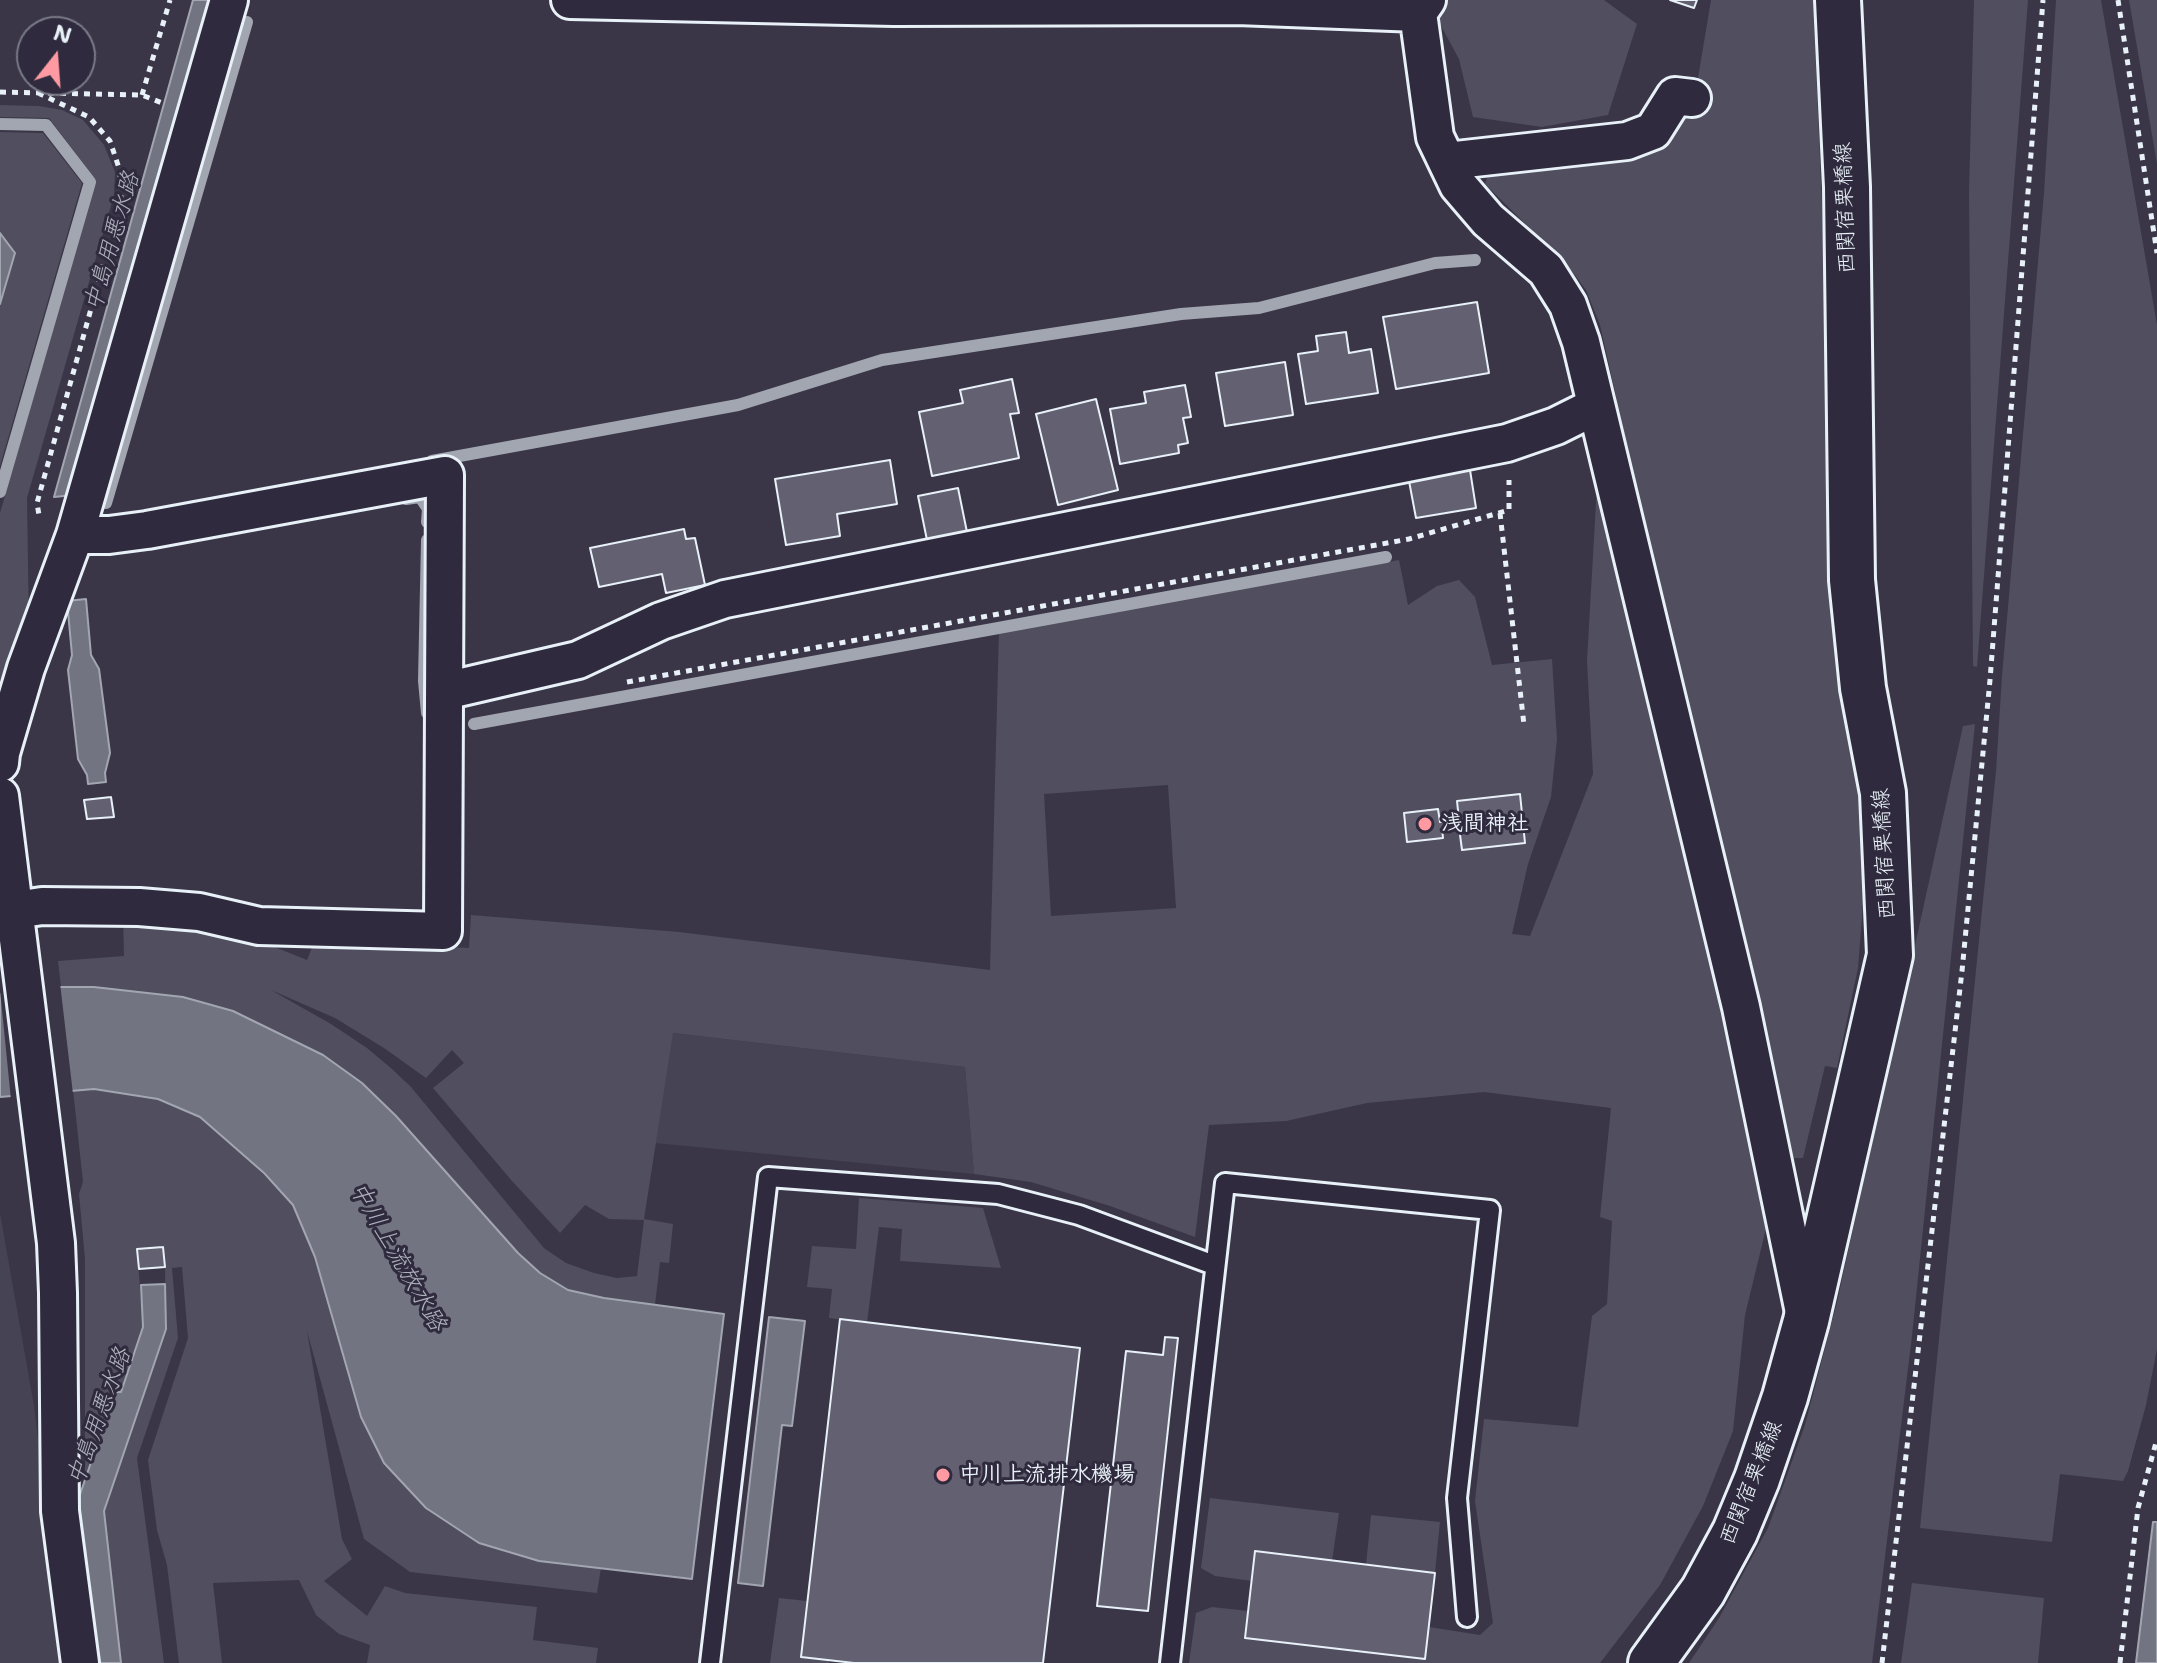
<!DOCTYPE html>
<meta charset="utf-8">
<style>
body{margin:0}
#map{position:relative;width:2157px;height:1663px;overflow:hidden;background:#3a3648;font-family:"Shantell Sans",sans-serif}
canvas{display:block}
.north{position:absolute;left:16px;top:16px;width:80px;height:80px;box-sizing:border-box;background:#2f2a3d;border:2px solid #797a88;border-radius:50%;rotate:17deg;font-size:22px;font-weight:700;line-height:32px;text-align:center;color:#e8f1f8}
.north::after{content:'';display:block;margin:auto;width:28px;height:36px;background:#ff9aa2;clip-path:polygon(50% 0,100% 100%,50% 72%,0 100%)}
</style>
<div id="map">
<canvas width="2157" height="1663"></canvas>
<div class="north">N</div>
</div>
<script>
const c = document.querySelector('canvas').getContext('2d');
c.lineJoin = 'round';
function fill(path, color) { c.fillStyle = color; c.fill(path, 'evenodd'); }
const toPath = rows => new Path2D(rows.map(r => 'M' + r).join(''));
function strokePath(path, color, width, dash) { c.strokeStyle = color; c.lineWidth = width; c.lineCap = dash ? 'butt' : 'round'; c.setLineDash(dash || []); c.stroke(path); }
function label(font, color, halo, rows, align = 'center') {
  c.font = font + ' "Shantell Sans","Klee One",sans-serif'; c.lineWidth = 6; c.setLineDash([]); c.textBaseline = 'middle'; c.strokeStyle = halo; c.fillStyle = color; for (const [text, x, y, turn = 0] of rows) {
    c.save(); c.translate(x, y); c.rotate((+turn || 0) * Math.PI / 180); c.textAlign = isNaN(turn) ? turn : align; if (halo) c.strokeText(text, 0, 0); c.fillText(text, 0, 0); c.restore();
  }
}
const built = toPath([
 [672,1033,965,1067,974,1174,655,1143],
 [0,1213,34,1406,65,1663,0,1663]
]);
const green = toPath([
 [1442,0,1604,0,1637,24,1608,115,1542,127,1473,117,1459,59,1434,13],
 [1711,0,1813,0,1824,250,1833,606,1861,793,1866,866,1858,968,1837,1068,1825,1066,1803,1158,1787,1158,1619,437,1616,396,1600,325,1586,290,1568,266,1485,184,1489,173,1630,157,1663,146,1674,137,1697,84],
 [1974,0,2028,0,1977,667,1973,666,1969,191],
 [2056,0,2101,0,2157,325,2157,1349,2146,1405,2128,1471,2123,1481,2060,1474,2052,1542,1920,1528,1996,771,2002,676,2044,193],
 [2129,0,2157,0,2157,164],
 [0,105,39,106,62,110,83,120,104,145,115,172,114,195,27,498,29,630,0,704,0,513,96,180,49,118,0,117],
 [0,132,43,133,82,183,0,466,0,304,15,254,0,233],
 [1597,485,1772,1204,1745,1315,1733,1431,1703,1506,1660,1585,1600,1663,1189,1663,1196,1613,1212,1607,1248,1611,1245,1638,1425,1659,1429,1627,1480,1635,1493,1623,1475,1501,1484,1419,1578,1427,1592,1316,1607,1304,1612,1221,1600,1217,1611,1108,1484,1092,1367,1103,1286,1121,1209,1125,1195,1237,1110,1206,1031,1182,974,1174,965,1067,673,1033,644,1219,673,1224,669,1263,660,1262,655,1305,604,1298,568,1290,540,1273,233,1011,184,997,94,987,61,987,58,961,124,956,123,918,242,934,307,960,315,940,469,948,471,915,679,932,990,970,999,630,1399,560,1408,605,1437,586,1459,580,1475,597,1492,665,1552,659,1557,739,1551,797,1528,864,1512,934,1530,936,1593,774,1587,661],
 [1168,785,1176,908,1051,916,1044,794],
 [271,990,335,1018,384,1048,426,1078,452,1050,464,1063,433,1088,512,1181,560,1233,585,1205,609,1219,644,1220,637,1276,617,1278,594,1273,566,1263,544,1248,411,1087,392,1069,367,1048,331,1024],
 [1975,724,1912,1336,1872,1663,1689,1663,1719,1618,1768,1528,1805,1425,1837,1302,1963,726],
 [94,1089,158,1099,200,1117,236,1146,293,1205,426,1508,479,1543,539,1561,601,1568,597,1593,410,1572,364,1539,307,1331,342,1539,352,1559,324,1581,367,1616,385,1586,405,1593,537,1607,533,1640,598,1648,596,1663,367,1663,370,1645,339,1634,316,1615,299,1580,213,1583,222,1663,179,1663,167,1565,157,1530,148,1460,188,1338,182,1267,172,1268,178,1338,137,1458,164,1663,121,1663,104,1511,166,1329,165,1267,162,1247,137,1249,143,1326,121,1393,115,1392,85,1476,85,1259,79,1194,83,1182,73,1090],
 [859,1198,983,1208,1001,1268,900,1261,902,1229,879,1227,867,1323,829,1318,832,1289,807,1287,812,1246,856,1249],
 [1210,1498,1339,1513,1332,1561,1252,1581,1215,1576,1201,1568],
 [1371,1515,1440,1522,1435,1573,1366,1565],
 [1912,1583,2044,1598,2038,1663,1901,1663],
 [779,1598,807,1601,801,1657,829,1660,829,1663,770,1663]
]);
const water = toPath([
 [193,0,215,0,74,495,54,497,193,0],
 [0,233,15,253,0,304,0,233],
 [86,599,91,655,99,669,110,753,105,773,106,782,88,784,87,775,78,759,68,670,72,655,67,601,86,599],
 [61,987,94,987,183,997,233,1011,323,1055,362,1083,396,1116,518,1253,540,1273,568,1290,604,1298,724,1314,692,1579,539,1561,479,1543,426,1508,384,1463,361,1417,315,1257,293,1205,264,1173,200,1117,158,1099,94,1089,0,1097,0,994,61,987],
 [165,1284,166,1329,104,1511,121,1663,94,1663,75,1509,115,1392,121,1392,143,1327,141,1285,165,1284],
 [769,1317,805,1321,792,1426,782,1425,763,1586,738,1583,769,1317],
 [2153,1522,2157,1522,2157,1663,2136,1663,2153,1522]
]);
const pier = toPath([
 [60,983,73,1094,11,1100,0,990]
]);
const stream = toPath([
 [0,124,46,125,90,182,0,492],
 [432,461,738,405,882,360,1181,314,1259,308,1435,263,1475,260],
 [406,499,420,497,428,509,427,522],
 [106,503,247,22],
 [427,713,424,681,427,540],
 [474,724,1386,557]
]);
const building = toPath([
 [1670,0,1697,0,1694,8,1670,0],
 [1477,302,1489,373,1396,389,1383,317,1477,302],
 [1346,332,1349,353,1371,349,1378,393,1306,404,1298,354,1318,351,1316,336,1346,332],
 [1285,362,1293,415,1225,426,1216,373,1285,362],
 [1012,379,1019,413,1010,414,1019,458,932,476,919,412,963,403,960,390,1012,379],
 [1185,385,1191,417,1183,418,1188,443,1178,445,1179,453,1120,464,1110,409,1146,403,1144,392,1185,385],
 [1096,399,1118,490,1058,505,1036,414,1096,399],
 [890,460,897,504,837,514,840,536,786,545,775,479,890,460],
 [1470,470,1476,508,1416,518,1409,481,1470,470],
 [958,488,968,537,928,545,918,496,958,488],
 [684,529,686,539,695,538,705,585,666,593,662,574,599,587,590,548,684,529],
 [1520,794,1525,843,1462,850,1459,827,1442,828,1443,838,1407,842,1404,813,1438,809,1440,822,1459,820,1457,801,1520,794],
 [111,797,114,817,87,819,84,800,111,797],
 [163,1247,165,1267,139,1269,137,1249,163,1247],
 [840,1319,1080,1348,1043,1663,854,1663,801,1657,840,1319],
 [1165,1337,1178,1338,1148,1611,1097,1606,1126,1351,1163,1355,1165,1337],
 [1255,1551,1435,1573,1425,1659,1245,1638,1255,1551]
]);
const path = toPath([
 [2118,0,2157,253],
 [0,92,142,95,162,103],
 [38,93,89,117,110,141,120,171,121,201,37,503,39,515],
 [142,95,170,0],
 [1500,513,1524,725],
 [627,682,1409,539,1509,510,1509,480],
 [1882,1663,1962,971,1990,680,2043,0],
 [2120,1663,2138,1508,2157,1439]
]);
const lane = toPath([
 [710,1663,768,1177,998,1194,1079,1215,1214,1265],
 [1170,1663,1225,1183,1490,1210,1457,1498,1467,1617]
]);
const street = toPath([
 [570,0,894,7,1237,6,1418,13,1427,0],
 [1418,13,1435,137,1458,185,1488,220,1546,270,1568,305,1581,342,1741,1007,1805,1317],
 [1447,161,1627,141,1653,131,1675,96,1692,98],
 [445,691,578,660,661,621,725,599,1507,443,1556,426,1596,406],
 [0,763,1,753,26,668,75,535,229,0],
 [0,796,56,1243,58,1293,60,1511,80,1663],
 [16,910,42,906,139,907,199,912,259,926,443,931,445,475,147,530,109,535,75,535]
]);
const secondary = toPath([
 [1651,1663,1703,1591,1735,1532,1757,1479,1785,1397,1806,1321,1890,955,1883,793,1863,688,1852,580,1847,187,1838,0]
]);
const markers = [
 [1425,824,8,"#ff9aa2"],
 [943,1475,8,"#ff9aa2"]
];
const streetNames = [
 ["西関宿栗橋線",1846,208,-92],
 ["西関宿栗橋線",1885,854,-93],
 ["西関宿栗橋線",1752,1483,-68]
];
const poiNames = [
 ["浅間神社",1441,824],
 ["中川上流排水機場",959,1475]
];
const waterNames = [
 ["中島用悪水路",113,242,-74],
 ["中川上流放水路",397,1257,60],
 ["中島用悪水路",100,1417,-70]
];
fill(built, '#464354');
fill(green, '#504e5f');
fill(water, '#737482');
strokePath(water, '#a2a6b1', 2);
fill(pier, '#3a3648');
strokePath(stream, '#a2a6b1', 12);
fill(building, '#636171');
strokePath(building, '#e8f1f8', 2);
strokePath(lane, '#e8f1f8', 24);
strokePath(street, '#e8f1f8', 42);
strokePath(secondary, '#e8f1f8', 50);
strokePath(path, '#e8f1f8', 5, [6, 6]);
strokePath(lane, '#2f2a3d', 18);
strokePath(street, '#2f2a3d', 36);
strokePath(secondary, '#2f2a3d', 44);
for (const [x, y, r, color] of markers) { const dot = new Path2D(); dot.arc(x, y, r, 0, 2 * Math.PI); c.fillStyle = color; c.fill(dot); strokePath(dot, '#2f2a3d', 3); }
label('22px', '#e8f1f8', '#2f2a3d', streetNames);
label('bold 22px', '#e8f1f8', '#2f2a3d', poiNames, 'left');
label('italic 24px', '#aeb2bd', '#2f2a3d', waterNames);
</script>
